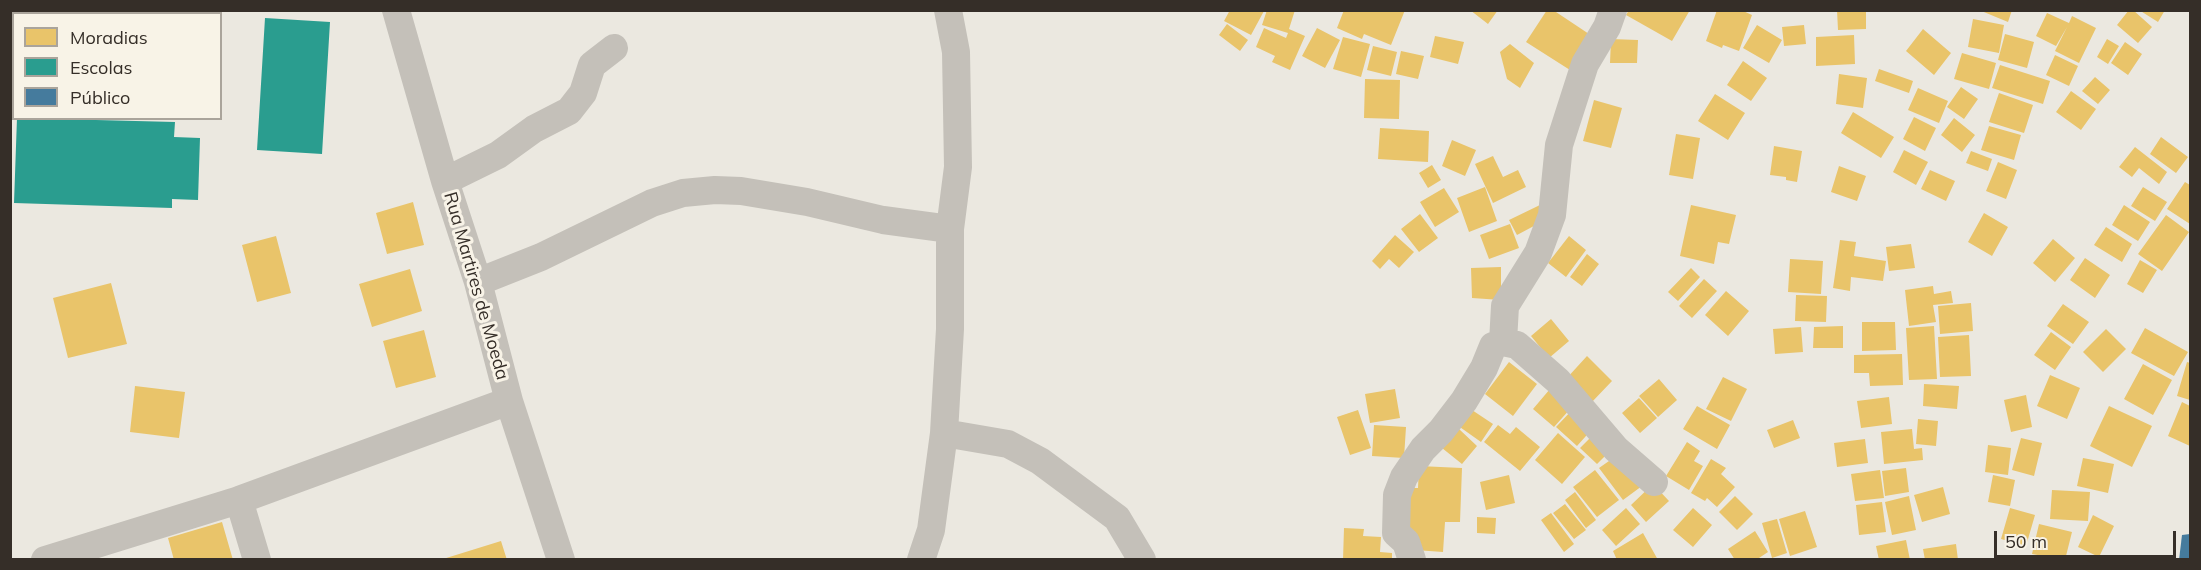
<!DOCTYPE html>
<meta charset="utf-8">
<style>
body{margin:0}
#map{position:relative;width:2201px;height:570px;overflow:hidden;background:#ebe8e0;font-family:Mulish,sans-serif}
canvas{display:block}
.frame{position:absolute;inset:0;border:12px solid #352e28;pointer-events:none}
.legend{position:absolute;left:12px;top:12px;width:210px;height:108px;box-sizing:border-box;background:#f8f3e7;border:2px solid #aaa49b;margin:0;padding:8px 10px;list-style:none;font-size:18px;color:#352e28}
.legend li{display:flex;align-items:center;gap:12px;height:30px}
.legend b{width:30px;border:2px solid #aaa49b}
.scale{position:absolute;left:1994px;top:531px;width:182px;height:27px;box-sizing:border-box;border:3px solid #352e28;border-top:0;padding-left:8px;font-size:18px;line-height:21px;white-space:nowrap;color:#352e28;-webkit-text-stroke:4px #f8f3e7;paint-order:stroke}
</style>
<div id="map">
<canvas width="2201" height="570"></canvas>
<div class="frame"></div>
<ul class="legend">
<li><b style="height:16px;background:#e9c46a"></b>Moradias</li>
<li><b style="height:16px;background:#2a9d8f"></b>Escolas</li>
<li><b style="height:16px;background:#457b9d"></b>Público</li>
</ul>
<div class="scale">50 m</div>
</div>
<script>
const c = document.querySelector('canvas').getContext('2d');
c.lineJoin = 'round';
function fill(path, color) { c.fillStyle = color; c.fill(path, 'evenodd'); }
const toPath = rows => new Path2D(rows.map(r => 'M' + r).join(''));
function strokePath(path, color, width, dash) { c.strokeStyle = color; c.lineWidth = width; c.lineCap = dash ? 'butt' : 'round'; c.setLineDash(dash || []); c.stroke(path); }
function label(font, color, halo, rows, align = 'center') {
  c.font = font + ' Mulish,sans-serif'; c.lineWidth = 6; c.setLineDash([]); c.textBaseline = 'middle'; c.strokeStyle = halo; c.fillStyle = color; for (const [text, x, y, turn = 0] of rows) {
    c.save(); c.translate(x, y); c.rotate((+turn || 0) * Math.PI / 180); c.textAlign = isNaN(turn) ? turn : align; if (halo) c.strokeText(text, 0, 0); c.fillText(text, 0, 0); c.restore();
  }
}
const homes = toPath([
 [1230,10,1263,10,1264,11,1251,35,1224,21],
 [1267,10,1295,10,1289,29,1305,36,1290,70,1272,62,1275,56,1256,47,1264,28,1286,38,1288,33,1262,25],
 [1344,10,1405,10,1391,45,1364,34,1362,39,1337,28],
 [1470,10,1498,10,1488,24],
 [1547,10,1553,10,1595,38,1570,70,1526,42],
 [1629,10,1690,10,1672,41,1626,15],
 [1717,10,1741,10,1752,15,1739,51,1723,45,1722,48,1706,41],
 [1837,10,1866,10,1866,29,1838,30],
 [1979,10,2012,10,2008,22],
 [2129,10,2133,10,2152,27,2138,43,2117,25],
 [2139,10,2165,10,2158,22],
 [2047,13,2069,23,2072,16,2096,28,2079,63,2055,51,2067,27,2056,46,2036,36],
 [1973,19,2004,25,1999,53,1968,47],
 [1227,24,1248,40,1240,51,1219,35],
 [1757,25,1782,40,1769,63,1743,48],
 [1804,25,1806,44,1784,46,1782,27],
 [1317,28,1340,40,1325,68,1302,56],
 [1923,29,1951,53,1934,75,1906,51],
 [2005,34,2034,42,2027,68,1998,60],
 [1854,35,1855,64,1816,66,1816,37],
 [1435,36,1464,42,1458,64,1430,57],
 [1343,37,1370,44,1361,77,1333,69],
 [1611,39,1638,40,1637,63,1610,63],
 [2107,39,2119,46,2108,64,2097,57],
 [2125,42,2142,54,2128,75,2111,63],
 [1510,44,1534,63,1520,88,1507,79,1500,52],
 [1373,46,1397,52,1391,76,1367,70],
 [1401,51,1424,56,1418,79,1396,74],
 [1962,53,1996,63,1989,89,1954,79],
 [2055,55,2078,66,2069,86,2046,75],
 [1743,61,1767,78,1751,101,1727,85],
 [2000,65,2050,81,2043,104,1992,88],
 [1879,69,1913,81,1909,93,1875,81],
 [1839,74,1867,78,1863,108,1836,104],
 [2095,77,2110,90,2098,104,2082,91],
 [1365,79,1400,80,1399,119,1364,118],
 [1961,87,1978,99,1964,119,1947,107],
 [1918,88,1948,101,1939,123,1908,110],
 [2071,91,2096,109,2081,130,2056,112],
 [1999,93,2033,105,2024,133,1989,122],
 [1715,94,1745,113,1728,140,1698,121],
 [1594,100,1622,108,1611,148,1583,141],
 [1853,112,1894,137,1881,158,1841,133],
 [1914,117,1936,128,1925,151,1903,139],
 [1954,118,1975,135,1962,152,1941,135],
 [1989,126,2021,135,2014,160,1981,150],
 [1380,128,1429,131,1428,162,1378,159],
 [1676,134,1700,138,1693,179,1669,175],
 [2161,137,2188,157,2176,173,2150,154],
 [1452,140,1476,150,1465,176,1442,166],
 [1774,146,1802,151,1797,182,1786,180,1786,177,1770,175],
 [2135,147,2167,172,2159,184,2139,168,2132,177,2119,167],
 [1904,150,1928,162,1916,185,1893,172],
 [1971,151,1992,159,1988,171,1966,163],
 [1493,156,1503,177,1518,170,1526,187,1493,203,1475,164],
 [1998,162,2017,170,2006,199,1986,191],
 [1432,165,1441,180,1428,188,1419,173],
 [1839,166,1866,176,1857,201,1831,192],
 [1930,170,1955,181,1946,201,1921,189],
 [2185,182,2190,185,2190,224,2167,209],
 [1485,187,1497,221,1469,232,1457,198],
 [2143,187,2167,202,2155,221,2131,206],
 [1444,188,1459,212,1435,227,1420,202],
 [413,202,424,245,387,254,376,213],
 [1540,205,1547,219,1517,235,1509,220],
 [1691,205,1736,215,1729,244,1718,242,1714,264,1680,256],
 [2124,205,2150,222,2138,241,2112,225],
 [1984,213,2008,227,1992,256,1968,242],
 [1420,214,1438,238,1419,252,1401,229],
 [2166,215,2189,232,2162,271,2138,254],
 [1510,224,1519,248,1489,259,1480,235],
 [2106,227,2132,244,2122,262,2094,245],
 [1395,235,1414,252,1399,268,1389,259,1380,269,1372,261],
 [276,236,291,293,257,302,242,245],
 [1569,236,1586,250,1566,277,1548,263],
 [2053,239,2075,258,2055,282,2033,263],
 [1840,240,1856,242,1854,256,1886,261,1883,281,1851,277,1850,291,1833,288],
 [1911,244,1915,268,1889,271,1886,247],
 [1587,254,1599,264,1582,286,1570,277],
 [2085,258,2110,275,2095,298,2070,280],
 [1790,259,1823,261,1821,294,1788,292],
 [2140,260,2157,270,2143,293,2127,284],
 [1501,267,1501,300,1472,298,1471,268],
 [1691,268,1700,277,1678,301,1668,292],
 [410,269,422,311,372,327,359,284],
 [1704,279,1717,291,1692,318,1679,306],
 [111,283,127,344,68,358,53,298],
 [1933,286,1934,294,1951,291,1953,303,1933,305,1936,322,1909,326,1905,290],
 [1726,291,1749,311,1728,336,1705,315],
 [1796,295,1827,296,1826,322,1795,321],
 [1971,303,1973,331,1940,334,1938,306],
 [2063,304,2089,322,2073,344,2047,326],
 [1551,319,1569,341,1549,358,1531,336],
 [1862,322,1895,322,1896,350,1862,351],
 [1843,326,1843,348,1813,348,1814,327],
 [1934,326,1937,379,1909,380,1906,328],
 [1801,327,1803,352,1775,354,1773,329],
 [2145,328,2188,352,2174,376,2131,353],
 [2106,329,2126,349,2103,372,2083,352],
 [424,330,436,377,396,388,383,341],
 [2051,332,2071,347,2055,370,2034,355],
 [1969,335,1971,376,1940,377,1938,337],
 [1902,354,1903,385,1870,386,1869,373,1854,373,1854,355],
 [1587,356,1612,381,1591,403,1566,379],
 [1509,362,1537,384,1513,416,1485,394],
 [2187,362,2190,363,2190,400,2177,396],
 [2143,364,2172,380,2153,415,2124,399],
 [2050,375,2080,388,2067,419,2037,406],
 [1723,377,1747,389,1731,421,1706,409],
 [1659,379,1677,400,1658,417,1639,396],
 [1924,384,1959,386,1957,409,1923,406],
 [135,386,185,392,179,438,130,432],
 [1395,389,1400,418,1370,423,1365,394],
 [1550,389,1571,408,1554,427,1533,409],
 [2026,395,2032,427,2011,432,2004,400],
 [1889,397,1892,424,1861,428,1857,401],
 [1639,398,1657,418,1640,433,1622,413],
 [2182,402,2190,406,2190,446,2168,436],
 [1697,406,1730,425,1717,449,1683,429],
 [2109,406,2152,426,2132,467,2090,446],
 [1469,408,1493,424,1481,442,1457,425],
 [1573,409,1594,427,1577,446,1556,427],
 [1358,410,1371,448,1350,455,1337,417],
 [1918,419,1938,421,1936,446,1916,444],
 [1793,420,1800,438,1774,448,1767,430],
 [1374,425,1406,427,1404,458,1372,456],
 [1498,425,1510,434,1516,427,1540,447,1520,471,1484,442],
 [1459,429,1477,446,1462,464,1442,448],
 [1912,429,1914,449,1922,448,1923,460,1884,464,1881,432],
 [1558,433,1585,457,1562,484,1535,460],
 [1595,433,1612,449,1597,464,1580,448],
 [2021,438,2042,443,2034,476,2012,470],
 [1865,439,1868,463,1837,467,1834,443],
 [1687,442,1700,451,1694,461,1703,466,1689,490,1666,476],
 [1988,445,2011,448,2008,475,1985,472],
 [1619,454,1642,486,1623,500,1599,468],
 [2083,458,2114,464,2108,493,2077,486],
 [1711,459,1726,468,1721,474,1735,487,1717,507,1707,498,1705,501,1691,493],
 [1419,466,1462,468,1460,522,1445,522,1443,552,1415,550,1416,532,1402,532,1403,488,1418,488],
 [1906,468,1909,492,1885,496,1882,471],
 [1595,470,1619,500,1597,517,1573,487],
 [1880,470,1884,498,1855,501,1851,474],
 [1509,475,1515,503,1486,510,1480,482],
 [1993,475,2015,480,2010,506,1988,502],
 [1653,484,1669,501,1646,522,1631,505],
 [1943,487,1950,514,1922,522,1914,495],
 [2052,490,2090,492,2088,521,2050,519],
 [1575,492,1596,520,1586,528,1565,500],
 [1735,496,1753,514,1737,530,1719,512],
 [1909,496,1916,530,1892,535,1885,502],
 [1882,502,1886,532,1859,535,1856,505],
 [1565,504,1586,530,1574,539,1553,513],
 [1626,508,1640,524,1616,546,1602,530],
 [1693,508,1712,525,1693,547,1673,530],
 [2010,508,2035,515,2026,546,2001,539],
 [1805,511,1817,547,1790,556,1779,519],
 [1551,513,1574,544,1564,552,1541,520],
 [2093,515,2114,526,2099,557,2078,547],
 [1477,517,1496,518,1495,534,1477,533],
 [1777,519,1787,553,1772,558,1762,523],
 [222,522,233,560,174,560,168,538],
 [2039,524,2072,532,2065,560,2032,554],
 [1344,528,1364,529,1363,536,1381,537,1380,552,1392,553,1392,560,1343,560],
 [1755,531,1768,552,1756,560,1735,560,1728,549],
 [1643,533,1658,560,1617,560,1613,551],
 [1906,540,1910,560,1879,560,1876,546],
 [501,541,507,560,443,560,443,559],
 [1956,544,1958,560,1925,560,1923,549]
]);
const schools = toPath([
 [10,10,30,10,30,14,14,14,14,85,10,85],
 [265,18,330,22,322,154,257,150],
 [17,118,175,122,174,137,200,138,198,200,172,199,172,208,14,203]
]);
const public = toPath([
 [2190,534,2190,560,2179,560,2182,535]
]);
const minor = toPath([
 [396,10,445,181,478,282,509,401,561,560],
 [445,181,498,155,534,129,569,111,583,93,592,65,614,48],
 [478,282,541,257,652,203,683,193,715,190,741,191,807,202,883,220,950,229],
 [1503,342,1505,306,1538,253,1552,215,1559,145,1585,64,1607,27,1613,10],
 [944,433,1008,444,1040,461,1117,518,1142,560],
 [239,500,257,560],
 [45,560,239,500,509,401],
 [921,560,931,530,944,433,950,329,950,229,958,167,956,52,948,10],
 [1412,560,1406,542,1396,533,1397,495,1404,477,1423,449,1441,431,1464,401,1484,368,1493,346,1503,342,1517,345,1558,381,1616,449,1654,482]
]);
const streetNames = [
 ["Rua Martires de Moeda",476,286,74]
];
fill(homes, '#e9c46a');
fill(schools, '#2a9d8f');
fill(public, '#457b9d');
strokePath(minor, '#c4c0b9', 28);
label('18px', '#352e28', '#f8f3e7', streetNames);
</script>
